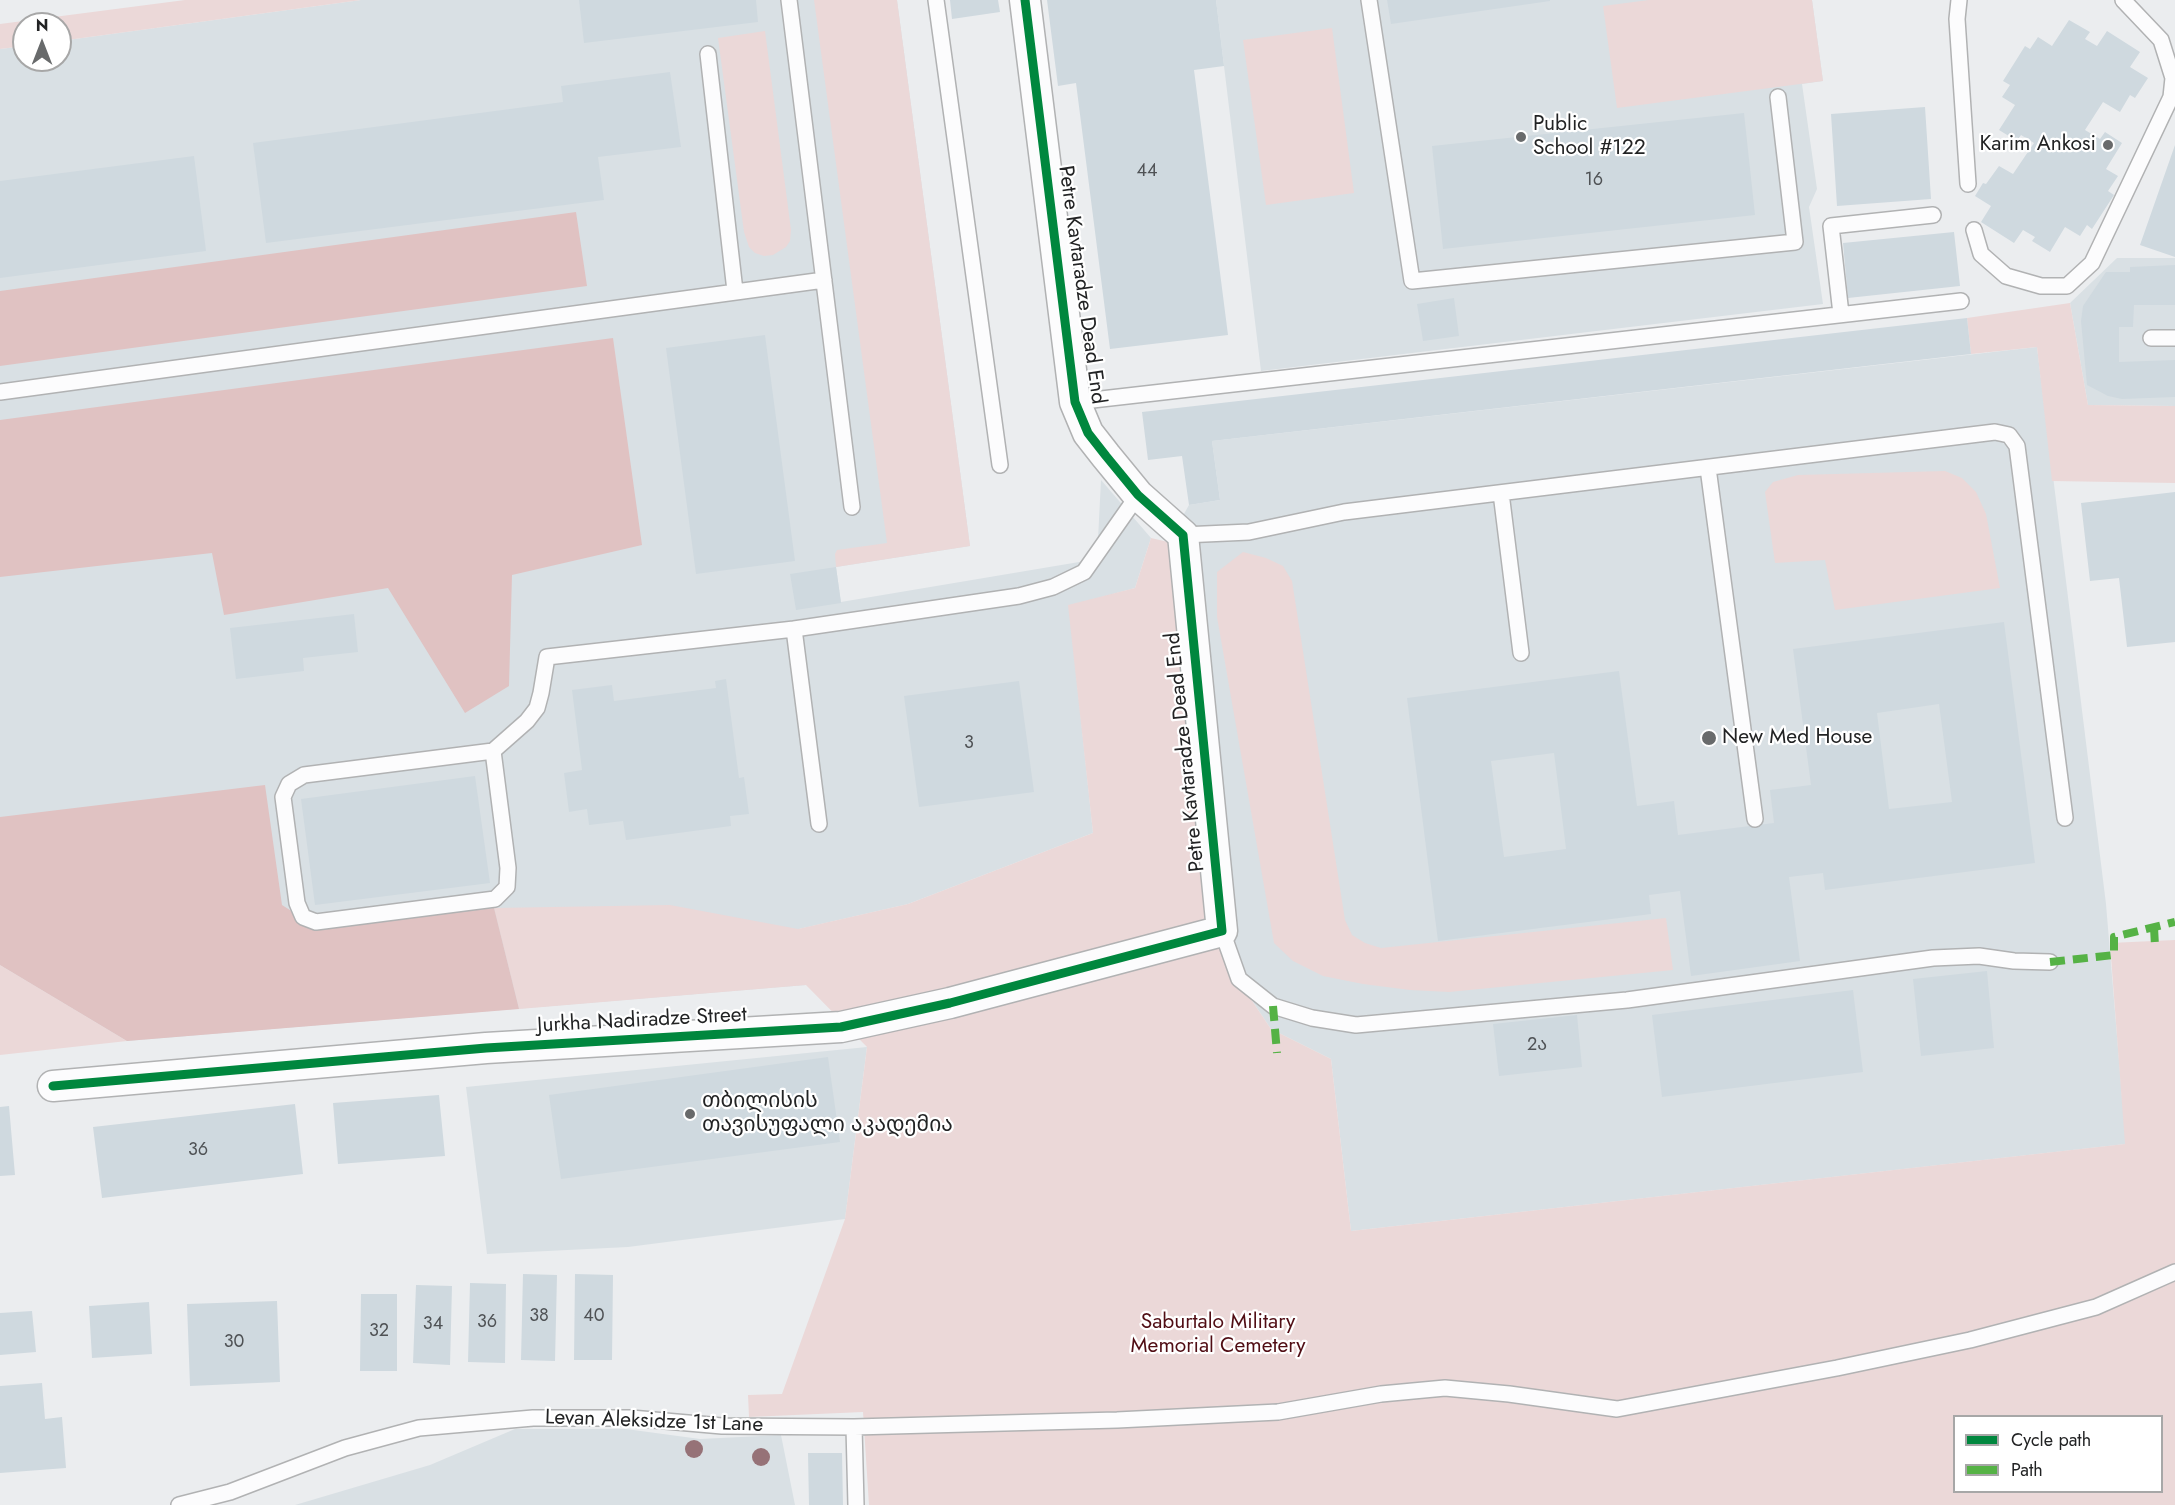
<!DOCTYPE html>
<meta charset="utf-8">
<style>
body{margin:0}
#map{position:relative;width:2175px;height:1505px;overflow:hidden;background:#ebedef;font-family:Jost,sans-serif}
canvas{display:block}
.legend{position:absolute;left:1953px;top:1415px;width:210px;height:78px;box-sizing:border-box;background:#fff;border:2px solid #a7a7a7;margin:0;padding:8px 10px;list-style:none;font-size:18px;color:#222324}
.legend li{display:flex;align-items:center;gap:12px;height:30px}
.legend b{width:30px;border:2px solid #a7a7a7}
.north{position:absolute;left:12px;top:12px;width:60px;height:60px;box-sizing:border-box;background:#fff;border:2px solid #a7a7a7;border-radius:50%;rotate:0deg;font-size:16px;font-weight:700;line-height:24px;text-align:center;color:#222324}
.north::after{content:'';display:block;margin:auto;width:21px;height:27px;background:#686a6b;clip-path:polygon(50% 0,100% 100%,50% 72%,0 100%)}
</style>
<div id="map">
<canvas width="2175" height="1505"></canvas>
<ul class="legend">
<li><b style="height:8px;background:#00873e"></b>Cycle path</li>
<li><b style="height:8px;background:#55b245"></b>Path</li>
</ul>
<div class="north">N</div>
</div>
<script>
const c = document.querySelector('canvas').getContext('2d');
c.lineJoin = 'round';
function fill(path, color) { c.fillStyle = color; c.fill(path, 'evenodd'); }
const toPath = rows => new Path2D(rows.map(r => 'M' + r).join(''));
function strokePath(path, color, width, dash) { c.strokeStyle = color; c.lineWidth = width; c.lineCap = dash ? 'butt' : 'round'; c.setLineDash(dash || []); c.stroke(path); }
function label(font, color, halo, rows, align = 'center') {
  c.font = font + ' Jost,"Noto Sans Georgian",sans-serif'; c.lineWidth = 4.5; c.setLineDash([]); c.textBaseline = 'middle'; c.strokeStyle = halo; c.fillStyle = color; for (const [text, x, y, turn = 0] of rows) {
    c.save(); c.translate(x, y); c.rotate((+turn || 0) * Math.PI / 180); c.textAlign = isNaN(turn) ? turn : align; if (halo) c.strokeText(text, 0, 0); c.fillText(text, 0, 0); c.restore();
  }
}
const built = toPath([
 [361,0,897,0,970,546,836,567,841,602,1097,559,1101,480,1151,538,1135,588,1069,606,1093,833,908,904,799,929,806,985,127,1041,0,965,0,49,24,46,24,60,60,60,60,41],
 [1216,0,1812,0,1823,81,1802,84,1817,189,1809,207,1823,304,1261,371],
 [2117,258,2175,258,2175,406,2088,405,2070,303],
 [2037,347,2106,904,2126,1144,1351,1231,1331,1059,1271,1029,1226,962,1168,542,1189,505,1220,500,1212,441],
 [867,1047,845,1219,628,1247,487,1254,466,1087],
 [515,1429,626,1429,700,1439,781,1435,795,1505,295,1505,430,1465]
]);
const green = toPath([
 [185,0,361,0,60,41,60,24,24,24,24,46,0,49,0,24],
 [814,0,897,0,970,546,836,567,835,554,837,550,887,543],
 [1649,0,1812,0,1823,81,1617,108,1603,6],
 [1332,28,1354,193,1266,205,1243,40],
 [765,31,791,230,790,241,786,247,773,255,764,256,755,253,749,247,744,232,718,38],
 [2070,303,2088,405,2175,406,2175,483,2052,481,2037,347,1971,354,1967,318],
 [1945,471,1962,478,1976,492,1986,514,2000,588,1835,610,1825,560,1775,563,1765,492,1773,482,1798,475],
 [1151,538,1168,542,1226,962,1271,1029,1331,1059,1351,1231,2125,1144,2110,943,2175,940,2175,1505,869,1505,863,1412,749,1417,748,1395,782,1394,845,1219,867,1047,806,985,519,1009,494,908,670,905,798,929,908,904,1093,833,1068,605,1135,588],
 [1954,1416,2162,1416,2162,1492,1954,1492],
 [1243,552,1266,558,1283,566,1292,581,1345,920,1352,935,1365,943,1381,948,1666,918,1673,970,1449,992,1410,990,1363,984,1323,976,1293,961,1274,943,1217,617,1217,572],
 [0,965,127,1041,0,1055]
]);
const forest = toPath([
 [576,212,587,286,0,366,0,291],
 [613,338,642,545,512,575,509,686,465,713,388,588,224,615,212,553,0,577,0,420],
 [265,785,282,905,318,928,494,908,519,1009,127,1041,0,965,0,817]
]);
const building = toPath([
 [579,0,756,0,758,22,584,43],
 [950,0,998,0,1000,12,952,19],
 [1047,0,1216,0,1224,66,1194,70,1228,335,1110,349,1076,83,1058,86],
 [1387,0,1550,0,1550,1,1391,24],
 [2069,20,2090,32,2085,39,2097,46,2107,31,2140,52,2130,67,2148,78,2135,98,2130,95,2120,112,2103,102,2085,130,2100,139,2105,132,2122,143,2106,169,2118,176,2108,191,2114,195,2092,229,2087,225,2080,236,2065,227,2050,252,2032,241,2035,237,2023,230,2014,243,1981,222,1991,206,1975,196,1983,183,1986,184,1999,166,2013,174,2034,143,2021,135,2017,141,1999,130,2015,105,2002,97,2010,85,2003,81,2025,46,2030,49,2038,37,2052,46],
 [670,72,681,147,598,157,604,200,266,243,253,143,563,102,561,86],
 [1925,107,1931,199,1837,206,1831,114],
 [1744,113,1755,215,1443,249,1432,146],
 [2175,145,2175,257,2140,245],
 [194,156,206,251,0,278,0,181],
 [1954,232,1960,286,1848,298,1843,243],
 [2175,265,2175,305,2134,305,2133,327,2119,327,2119,362,2175,360,2175,397,2122,399,2108,396,2087,385,2081,321,2083,306,2106,272,2130,272,2130,267],
 [1454,298,1459,336,1423,341,1417,304],
 [1967,318,1971,354,1212,441,1220,500,1189,505,1182,456,1148,460,1142,412],
 [765,335,795,561,696,574,666,348],
 [2175,492,2175,642,2127,647,2119,578,2090,581,2081,503],
 [836,567,841,603,796,610,790,574],
 [354,614,358,652,303,658,304,671,236,679,230,628],
 [2004,622,2035,863,1825,890,1823,873,1789,877,1800,961,1691,976,1680,891,1649,895,1651,914,1438,941,1407,698,1619,671,1637,806,1674,801,1678,835,1774,823,1770,790,1811,785,1793,649],
 [1939,704,1952,802,1889,809,1877,713],
 [1554,753,1566,849,1504,857,1491,761],
 [726,679,739,778,744,777,749,814,730,816,731,826,626,840,623,821,589,825,587,809,569,812,564,773,582,770,572,690,612,685,614,701,716,688,715,681],
 [1019,681,1034,792,919,807,904,696],
 [475,776,490,883,315,905,301,799],
 [1987,971,1994,1048,1921,1056,1913,979],
 [1853,990,1863,1072,1662,1097,1652,1015],
 [1577,1015,1582,1067,1499,1076,1493,1024],
 [828,1057,840,1142,561,1179,549,1095],
 [439,1095,445,1156,338,1164,333,1103],
 [295,1104,303,1174,102,1198,93,1127],
 [9,1106,15,1175,0,1176,0,1107],
 [523,1274,557,1275,555,1361,521,1360],
 [575,1274,613,1275,612,1360,574,1360],
 [470,1283,506,1284,505,1363,468,1362],
 [416,1285,452,1286,450,1365,413,1363],
 [361,1294,397,1294,397,1371,360,1371],
 [277,1301,280,1382,190,1386,187,1304],
 [149,1302,152,1354,92,1358,89,1306],
 [32,1311,36,1352,0,1355,0,1313],
 [42,1383,45,1419,62,1417,66,1468,0,1473,0,1386],
 [808,1453,842,1453,843,1505,809,1505]
]);
const lane = toPath([
 [789,0,852,507],
 [936,0,1000,465],
 [1369,0,1412,281,1795,242,1778,97],
 [1959,0,1957,19,1968,184],
 [708,54,735,291],
 [1974,230,1981,254,2006,276,2041,286,2067,286,2092,263,2171,97,2173,78,2161,40,2123,0],
 [1841,314,1831,226,1933,215],
 [2151,338,2175,338],
 [0,392,824,280],
 [1075,402,1961,301],
 [1708,468,1755,819],
 [1501,493,1521,653],
 [1183,535,1249,532,1344,512,1995,432,2009,435,2017,446,2065,818],
 [794,629,1019,596,1053,587,1084,572,1138,495],
 [493,751,508,868,507,887,495,899,316,922,303,917,297,903,283,797,289,784,304,775,493,751],
 [493,751,527,721,537,708,541,693,547,657,794,629,819,824],
 [1222,931,1239,979,1273,1006,1312,1018,1356,1025,1627,1000,1933,958,1979,956,2014,961,2050,962],
 [854,1427,856,1505],
 [179,1505,230,1492,345,1448,419,1428,533,1418,631,1418,722,1426,854,1427,1117,1420,1278,1412,1381,1394,1445,1388,1509,1394,1617,1409,1837,1368,1970,1340,2096,1307,2175,1272]
]);
const street = toPath([
 [53,1086,486,1048,841,1027,950,1003,1222,931,1183,535,1138,495,1106,456,1088,433,1075,402,1025,0]
]);
const quiet = toPath([
 [2154,927,2155,946],
 [2050,962,2114,955,2114,937,2175,922],
 [1273,1006,1277,1053]
]);
const cycleway = toPath([
 [53,1086,486,1048,841,1027,950,1003,1222,931,1183,535,1138,495,1106,456,1088,433,1075,402,1025,0]
]);
const trees = [
 [694,1449],
 [761,1457]
];
const markers = [
 [1521,137,6,"#686a6b"],
 [2108,145,6,"#686a6b"],
 [1709,738,8,"#686a6b"],
 [690,1114,6,"#686a6b"]
];
const numberNames = [
 ["44",1147,172],
 ["16",1594,181],
 ["3",969,744],
 ["2ა",1537,1046],
 ["36",198,1151],
 ["38",539,1317],
 ["40",594,1317],
 ["36",487,1323],
 ["34",433,1325],
 ["32",379,1332],
 ["30",234,1343]
];
const poiNames = [
 ["Public",1533,125],
 ["School #122",1533,149],
 ["Karim Ankosi",2096,145,"right"],
 ["New Med House",1722,738],
 ["თბილისის",702,1102],
 ["თავისუფალი აკადემია",702,1126]
];
const streetNames = [
 ["Petre Kavtaradze Dead End",1081,285,82],
 ["Petre Kavtaradze Dead End",1186,752,-96],
 ["Jurkha Nadiradze Street",642,1021,-3],
 ["Levan Aleksidze 1st Lane",654,1422,2]
];
const parkNames = [
 ["Saburtalo Military",1218,1323],
 ["Memorial Cemetery",1218,1347]
];
fill(built, '#d9e0e4');
fill(green, '#ebd8d8');
fill(forest, '#e0c2c2');
fill(building, '#cfd9df');
strokePath(lane, '#b1b2b3', 18);
strokePath(street, '#b1b2b3', 33);
strokePath(lane, '#fcfcfd', 15);
strokePath(street, '#fcfcfd', 30);
strokePath(quiet, '#55b245', 8, [15, 8]);
strokePath(cycleway, '#00873e', 9);
c.fillStyle = '#967277';
for (const [x, y] of trees) { c.beginPath(); c.arc(x, y, 9, 0, 2 * Math.PI); c.fill(); }
for (const [x, y, r, color] of markers) { const dot = new Path2D(); dot.arc(x, y, r, 0, 2 * Math.PI); c.fillStyle = color; c.fill(dot); strokePath(dot, '#fff', 2); }
label('18px', '#4f5255', null, numberNames);
label('21px', '#222324', '#fff', poiNames, 'left');
label('21px', '#222324', '#fff', streetNames);
label('21px', '#500d14', '#fff', parkNames);
</script>
